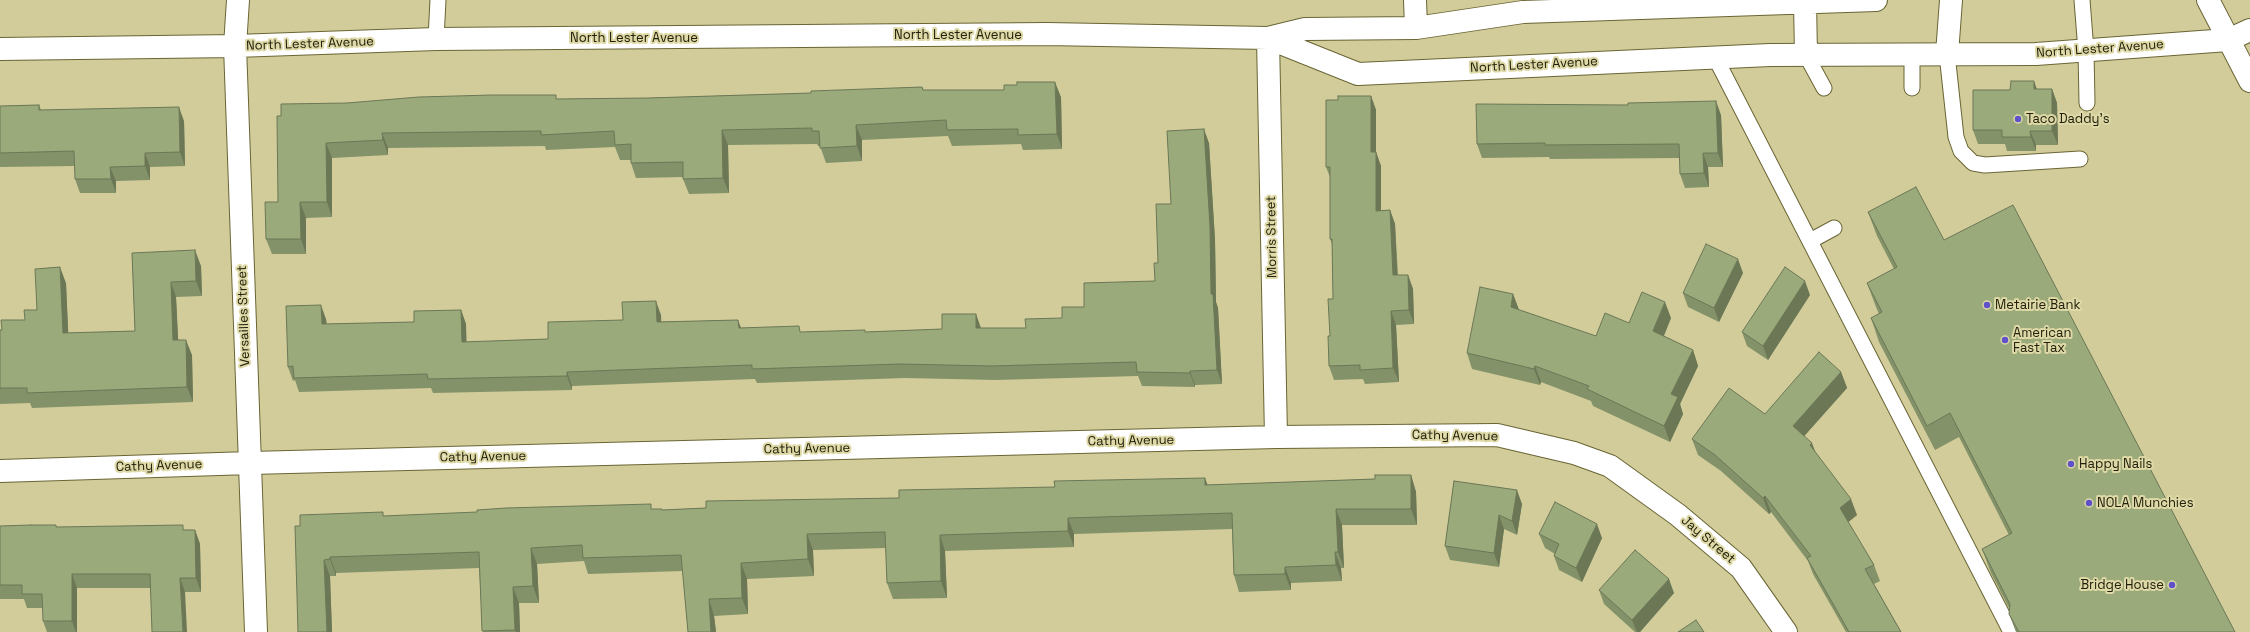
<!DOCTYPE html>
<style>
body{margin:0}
canvas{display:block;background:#d1cc99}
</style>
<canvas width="2250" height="632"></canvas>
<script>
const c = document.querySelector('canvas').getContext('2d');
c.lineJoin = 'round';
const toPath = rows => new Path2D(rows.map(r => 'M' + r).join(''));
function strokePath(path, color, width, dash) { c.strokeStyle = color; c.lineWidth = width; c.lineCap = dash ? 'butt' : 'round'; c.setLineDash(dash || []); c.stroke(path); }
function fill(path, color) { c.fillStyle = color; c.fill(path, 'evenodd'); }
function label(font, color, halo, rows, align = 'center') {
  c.font = font + ' "Space Grotesk",sans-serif'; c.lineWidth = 4; c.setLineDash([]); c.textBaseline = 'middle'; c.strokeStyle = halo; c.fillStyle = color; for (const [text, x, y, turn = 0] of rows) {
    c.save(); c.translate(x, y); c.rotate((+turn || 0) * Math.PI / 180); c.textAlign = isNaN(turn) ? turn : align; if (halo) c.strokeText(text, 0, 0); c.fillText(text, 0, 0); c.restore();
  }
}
const lane = toPath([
 [2082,0,2086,51,2087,103],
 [436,39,438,0],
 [1947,54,1956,137,1961,151,1973,163,1985,165,2080,159],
 [1806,55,1824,88],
 [1715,57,2011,632],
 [1912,88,1912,54],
 [1810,241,1834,228]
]);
const street = toPath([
 [238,0,235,46,256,632],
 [1415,0,1416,28],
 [1805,2,1806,55],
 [1268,38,1358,74,1770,55,2036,54,2228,40,2250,30],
 [1268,38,1276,437],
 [0,49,235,46,436,39,1047,34,1268,38,1305,29,1416,28,1523,12,1876,0],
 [1947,54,1951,0],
 [0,471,250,463,1276,437,1497,435,1574,453,1610,466,1678,515,1741,568,1786,632]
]);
const highway = toPath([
 [2208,0,2250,81]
]);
const wall = toPath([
 [922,87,924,90,1061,97,1062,149,1023,150,1021,144,952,146,948,136,862,140,862,161,826,163,820,146,818,146,817,144,728,145,729,193,689,194,683,179,683,177,636,178,631,163,631,160,620,160,615,147,546,150,545,146,388,148,388,155,332,158,332,217,306,218,306,254,272,254,266,239,278,202,281,116,347,103,557,99,648,98,811,93],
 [2037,89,2052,89,2057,103,2058,145,2036,145,2036,151,2007,151,2005,144,1978,144,1973,130,2010,90],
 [1371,96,1376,110,1376,152,1381,166,1381,211,1390,210,1395,224,1398,275,1408,275,1413,289,1414,324,1396,325,1399,382,1365,384,1363,379,1334,380,1329,366,1330,336,1333,299,1332,244,1330,239,1330,177,1326,167,1338,100],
 [39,105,41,110,184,121,185,166,150,167,150,180,116,181,116,193,80,193,75,179,75,166,0,167,0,106],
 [1721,115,1723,167,1708,167,1709,187,1685,188,1680,174,1680,158,1550,159,1549,157,1482,158,1477,144],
 [1209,143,1215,240,1216,302,1218,308,1222,384,1195,385,1195,387,1142,386,1138,376,996,380,905,378,757,383,755,379,572,386,572,390,433,393,431,388,299,392,295,380,293,381,288,367,326,319,327,324,414,322,461,310,466,324,466,342,548,339,623,320,661,315,661,322,738,320,741,328,802,332,866,332,981,328,1026,328,1062,318,1084,307,1155,281,1158,263,1171,204],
 [1868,212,1944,240,2235,632,2016,632,2009,614,2010,610,1991,573,1982,549,2009,535,1959,437,1935,450,1879,342,1871,318,1879,314,1876,307,1867,283,1894,269,1877,236],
 [132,253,201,266,202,296,176,297,178,340,192,355,193,402,32,408,30,403,0,404,0,330,2,330,25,320,37,310,66,283,68,333,135,331],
 [1743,273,1719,322,1688,307,1683,293],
 [1513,294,1519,310,1596,336,1629,323,1671,318,1664,336,1693,350,1698,366,1680,404,1683,414,1670,442,1593,406,1591,401,1541,382,1540,385,1472,369,1467,353],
 [1810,295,1768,360,1747,346,1742,332],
 [1841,372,1847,388,1804,436,1857,515,1848,522,1874,565,1880,581,1874,584,1901,632,1846,632,1813,574,1808,561,1771,512,1769,514,1721,471,1698,455,1692,439,1765,414],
 [1411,475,1416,492,1417,525,1342,525,1344,568,1341,568,1342,581,1291,583,1291,590,1239,592,1234,575,1232,529,1074,534,1074,547,945,551,947,598,893,599,887,583,886,548,813,550,814,576,747,579,748,614,714,616,716,632,688,632,683,571,588,574,584,561,537,564,539,603,519,603,520,632,483,632,479,568,336,573,336,576,330,576,332,632,298,632,300,526,384,516,653,509,663,510,899,498,1208,485,1375,479],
 [1454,481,1522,504,1517,535,1504,529,1499,567,1450,560,1445,546],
 [0,526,195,530,200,544,201,592,185,592,150,588,77,588,77,632,47,632,43,621,43,608,27,608,24,599,0,599],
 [1539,534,1602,538,1582,582,1559,570,1554,556,1555,554,1545,548],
 [1599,590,1674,593,1640,632,1635,632,1604,604]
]);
const shadedWall = toPath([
 [2034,81,2039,95,2034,89],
 [1055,82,1061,97,1062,149,1057,134],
 [2052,89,2057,103,2058,145,2052,131],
 [1371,96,1376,110,1376,166,1371,152],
 [1716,101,1721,115,1723,167,1718,153],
 [179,107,184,121,185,166,180,152],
 [856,125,862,140,862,161,857,146],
 [1204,129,1209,143,1215,240,1216,302,1218,308,1222,384,1217,370,1211,294],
 [722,130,728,145,729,193,723,178],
 [2030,131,2036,145,2036,151,2031,137],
 [382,133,388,148,388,155,383,140],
 [326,143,332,158,332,217,327,202],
 [1376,152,1381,166,1381,225,1376,211],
 [145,153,150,167,150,180,145,166],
 [1703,153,1708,167,1709,187,1704,173],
 [110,167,116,181,116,193,111,179],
 [300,202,306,218,306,254,301,239],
 [1390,210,1395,224,1398,289,1393,275],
 [195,250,201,266,202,296,196,281],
 [1738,259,1743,273,1719,322,1714,308],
 [60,267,66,283,69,349,63,333],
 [1408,275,1413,289,1414,324,1409,310],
 [1805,281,1810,295,1768,360,1763,346],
 [171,282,176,297,179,356,173,340],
 [1513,294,1519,310,1511,307],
 [656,301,661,315,662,337,657,322],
 [1665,302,1671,318,1659,347,1653,331],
 [321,305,326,319,327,338,322,324],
 [461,310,466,324,467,356,462,342],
 [1391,311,1396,325,1399,382,1393,368],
 [976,314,981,328,976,328],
 [738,320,743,334,739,328],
 [186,340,192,355,193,402,187,387],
 [1693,350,1698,366,1680,404,1683,414,1670,442,1664,426,1671,394],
 [1535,366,1541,382,1540,385,1534,369],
 [1190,371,1195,385,1195,387,1190,373],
 [567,372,572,386,572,390,567,376],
 [1841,372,1847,388,1799,442,1793,426],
 [1812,443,1818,459,1810,445],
 [1411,475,1416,492,1417,525,1411,509],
 [1205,478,1211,494,1205,485],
 [1517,490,1522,504,1517,535,1512,521],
 [1765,496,1771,512,1769,514,1763,498],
 [1851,499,1857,515,1846,524,1840,508],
 [1336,509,1342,525,1344,568,1338,552],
 [1499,515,1504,529,1499,567,1494,553],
 [1068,518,1074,534,1074,547,1068,531],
 [1597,524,1602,538,1582,582,1576,568],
 [195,530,200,544,201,592,196,578],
 [807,534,813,550,814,576,808,559],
 [940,535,945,551,947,598,941,581],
 [531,548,537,564,539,603,533,586],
 [1335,552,1341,568,1342,581,1336,565],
 [330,557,336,573,336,576,330,559],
 [324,560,330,576,332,632,327,632],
 [741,563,747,579,748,614,742,598],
 [1285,567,1291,583,1291,590,1285,574],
 [72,574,77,588,77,632,76,632,72,621],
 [180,578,185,592,187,632,183,632],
 [1669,579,1674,593,1640,632,1637,632,1632,620],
 [513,587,519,603,520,632,516,632,515,630],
 [709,599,714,616,716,632,711,632]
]);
const building = toPath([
 [2011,81,2034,81,2034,89,2052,89,2052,131,2030,131,2031,137,2002,137,2002,130,1973,130,1973,90,2010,90,2011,81],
 [1017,82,1055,82,1057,134,1018,135,1018,129,947,130,946,120,856,125,857,146,820,148,819,131,812,131,812,128,722,130,723,178,683,179,683,162,631,163,631,144,615,145,614,131,541,135,541,131,382,133,383,140,326,143,327,202,300,202,301,239,266,239,265,202,278,202,277,116,281,116,281,104,347,103,419,97,492,95,556,95,556,99,648,98,811,93,811,91,922,87,923,90,1004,90,1004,85,1017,85,1017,82],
 [1338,96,1371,96,1371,152,1376,152,1376,211,1390,210,1393,275,1408,275,1409,310,1391,311,1393,368,1360,370,1360,365,1329,366,1328,336,1330,336,1328,299,1333,299,1332,239,1330,239,1330,167,1326,167,1326,100,1338,100,1338,96],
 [1716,101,1718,153,1703,153,1704,173,1680,174,1679,144,1545,145,1545,143,1477,144,1476,104,1628,105,1628,103,1716,101],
 [39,105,39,110,179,107,180,152,145,153,145,166,110,167,111,179,75,179,74,151,0,153,0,106,39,105],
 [1204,129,1210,226,1211,294,1213,294,1217,370,1190,371,1190,373,1137,372,1136,362,991,366,900,364,752,369,752,365,567,372,567,376,428,379,427,374,294,378,293,366,288,367,286,306,321,305,322,324,414,322,414,311,461,310,462,342,548,339,548,322,623,320,622,302,656,301,657,322,738,320,739,328,799,326,800,332,865,330,865,332,942,329,942,314,976,314,976,328,1026,328,1025,319,1062,318,1062,307,1084,307,1084,283,1155,281,1154,263,1158,263,1156,204,1171,204,1167,131,1204,129],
 [1916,187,1944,240,2013,205,2235,632,2019,632,2009,614,2010,604,1982,549,2012,533,1950,413,1927,426,1871,318,1882,312,1867,283,1897,267,1868,212,1916,187],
 [1706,244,1738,259,1714,308,1683,293,1706,244],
 [195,250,196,281,171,282,173,340,186,340,187,387,27,393,27,388,0,388,0,330,2,330,1,320,25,320,24,310,37,310,35,269,60,267,63,333,135,331,132,253,195,250],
 [1785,267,1805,281,1763,346,1742,332,1785,267],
 [1480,287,1513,294,1511,307,1596,336,1605,313,1629,323,1642,292,1665,302,1653,331,1693,350,1671,394,1678,397,1664,426,1587,389,1589,386,1535,366,1534,369,1467,353,1480,287],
 [1819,352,1841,372,1793,426,1812,443,1810,445,1851,499,1840,508,1874,565,1865,569,1901,632,1849,632,1807,558,1811,556,1765,496,1763,498,1715,455,1692,439,1729,388,1765,414,1819,352],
 [1375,475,1411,475,1411,509,1336,509,1338,552,1335,552,1336,565,1285,567,1285,574,1234,575,1232,513,1068,518,1068,531,940,535,941,581,887,583,885,532,807,534,808,559,741,563,742,598,709,599,711,632,688,632,681,555,583,558,582,545,531,548,533,586,513,587,515,630,482,631,479,552,330,557,330,559,324,560,327,632,298,632,295,526,300,526,300,515,383,512,383,516,477,512,477,510,506,508,651,504,651,509,662,509,662,510,706,508,706,501,899,498,899,490,1055,487,1054,481,1205,478,1205,485,1375,479,1375,475],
 [1454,481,1517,490,1512,521,1499,515,1494,553,1445,546,1454,481],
 [1555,502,1597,524,1576,568,1554,556,1559,544,1539,534,1555,502],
 [31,525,56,525,56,527,183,525,183,530,195,530,196,578,180,578,183,632,152,632,150,574,72,574,72,621,43,621,42,594,22,594,22,585,0,585,0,526,31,525],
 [1635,550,1669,579,1632,620,1599,590,1635,550],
 [1696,620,1704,632,1678,632,1696,620]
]);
const markers = [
 [2018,119,4,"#5e51c9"],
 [1987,305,4,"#5e51c9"],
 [2005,340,4,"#5e51c9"],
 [2071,464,4,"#5e51c9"],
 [2089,503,4,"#5e51c9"],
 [2172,585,4,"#5e51c9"]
];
const streetNames = [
 ["North Lester Avenue",958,35],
 ["North Lester Avenue",634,38],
 ["North Lester Avenue",310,44,-2],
 ["North Lester Avenue",2100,49,-4],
 ["North Lester Avenue",1534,65,-3],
 ["Morris Street",1272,237,-91],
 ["Versailles Street",244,316,-92],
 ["Cathy Avenue",1455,436,1],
 ["Cathy Avenue",1131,441,-1],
 ["Cathy Avenue",807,449,-1],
 ["Cathy Avenue",483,457,-1],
 ["Cathy Avenue",159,466,-2],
 ["Jay Street",1708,540,40]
];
const poiNames = [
 ["Taco Daddy's",2026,119],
 ["Metairie Bank",1995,305],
 ["American",2013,333],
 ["Fast Tax",2013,348],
 ["Happy Nails",2079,464],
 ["NOLA Munchies",2097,503],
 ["Bridge House",2164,585,"right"]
];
strokePath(lane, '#6a6535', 17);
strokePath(street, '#6a6535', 24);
strokePath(highway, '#6a6535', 24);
strokePath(lane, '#fff', 15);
strokePath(street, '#fff', 22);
strokePath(highway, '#fff', 22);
fill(wall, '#84926a');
fill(shadedWall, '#6c7756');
fill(building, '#9aaa7b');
strokePath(building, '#6c7756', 1);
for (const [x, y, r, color] of markers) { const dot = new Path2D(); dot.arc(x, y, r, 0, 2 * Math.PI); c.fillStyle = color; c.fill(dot); strokePath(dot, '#ded9a6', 1.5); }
label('13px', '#22200c', '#ded9a6', streetNames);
label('13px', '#22200c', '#ded9a6', poiNames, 'left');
</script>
